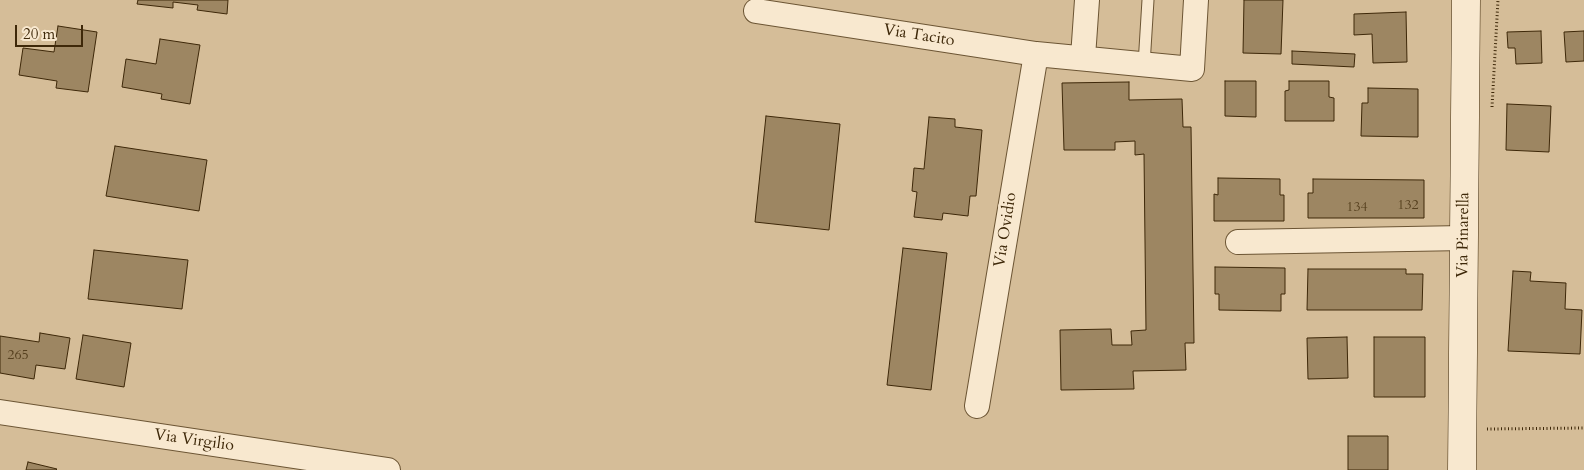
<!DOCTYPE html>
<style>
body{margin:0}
#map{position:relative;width:1584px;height:470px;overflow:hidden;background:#f4dcb5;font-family:Cardo,serif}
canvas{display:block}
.scale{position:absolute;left:15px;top:25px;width:68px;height:22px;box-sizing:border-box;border:2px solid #3e2809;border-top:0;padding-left:6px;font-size:15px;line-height:18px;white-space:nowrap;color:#3e2809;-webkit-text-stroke:4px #f8e8cf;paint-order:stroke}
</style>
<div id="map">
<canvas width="1584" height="470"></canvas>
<div class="scale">20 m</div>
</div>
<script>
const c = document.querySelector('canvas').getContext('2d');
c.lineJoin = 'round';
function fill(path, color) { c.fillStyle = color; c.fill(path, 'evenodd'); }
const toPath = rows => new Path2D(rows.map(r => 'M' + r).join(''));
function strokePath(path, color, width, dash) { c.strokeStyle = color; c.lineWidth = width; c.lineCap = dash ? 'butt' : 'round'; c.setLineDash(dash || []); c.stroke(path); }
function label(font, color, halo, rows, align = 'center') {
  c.font = font + ' Cardo,serif'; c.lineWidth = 5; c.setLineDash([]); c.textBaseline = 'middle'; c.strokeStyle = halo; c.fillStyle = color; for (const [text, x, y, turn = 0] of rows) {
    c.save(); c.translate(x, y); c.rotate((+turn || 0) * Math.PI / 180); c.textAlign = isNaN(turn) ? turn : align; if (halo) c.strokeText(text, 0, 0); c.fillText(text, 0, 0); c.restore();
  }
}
const green = toPath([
 [0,0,1584,0,1584,470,0,470]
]);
const building = toPath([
 [138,0,228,0,227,14,197,10,198,5,173,2,173,8,137,4,138,0],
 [1244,0,1283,0,1281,54,1243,53,1244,0],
 [1406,12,1407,62,1373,63,1372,34,1354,35,1354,14,1406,12],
 [58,26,97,32,88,92,56,88,57,81,19,75,23,48,54,52,58,26],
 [1541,31,1542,63,1516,64,1515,48,1508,48,1507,32,1541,31],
 [1584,31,1584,61,1566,62,1564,32,1584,31],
 [160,39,200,45,190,104,161,99,162,94,122,87,126,59,156,64,160,39],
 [1292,51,1355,54,1354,67,1292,64,1292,51],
 [1225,81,1256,81,1256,117,1225,116,1225,81],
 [1289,81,1329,81,1329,97,1334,98,1334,121,1285,121,1285,91,1289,90,1289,81],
 [1129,82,1129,100,1182,99,1183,127,1191,127,1194,343,1185,343,1186,370,1133,371,1134,389,1061,390,1060,330,1111,329,1112,345,1132,345,1131,331,1146,330,1144,154,1135,155,1135,141,1115,142,1115,150,1064,150,1062,83,1129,82],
 [1368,88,1418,89,1418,137,1361,136,1362,103,1368,103,1368,88],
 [1507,104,1551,106,1549,152,1506,150,1507,104],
 [766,116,840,124,829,230,755,222,766,116],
 [929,117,955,119,955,127,982,130,976,196,970,196,968,216,943,213,942,220,914,217,917,192,912,191,914,168,924,169,929,117],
 [115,146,207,160,199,211,106,196,115,146],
 [1218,178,1280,179,1280,195,1284,195,1284,221,1214,221,1214,194,1218,195,1218,178],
 [1313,179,1424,180,1424,218,1308,218,1308,193,1313,193,1313,179],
 [903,248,947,253,931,390,887,385,903,248],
 [94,250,188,260,182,309,88,299,94,250],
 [1215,267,1285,268,1285,294,1281,294,1281,311,1219,310,1219,294,1215,294,1215,267],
 [1308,269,1406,269,1406,274,1423,274,1422,310,1307,310,1308,269],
 [1513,271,1531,272,1530,281,1566,283,1565,309,1582,310,1580,354,1508,351,1513,271],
 [40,333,70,338,65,369,36,365,34,379,0,373,0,336,39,342,40,333],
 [83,335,131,343,124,387,76,379,83,335],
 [1347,337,1348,378,1308,379,1307,338,1347,337],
 [1374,337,1425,337,1425,397,1374,397,1374,337],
 [1348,436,1388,436,1388,470,1348,470,1348,436],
 [28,462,57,469,56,470,26,470,28,462]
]);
const path = toPath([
 [1492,107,1498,0],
 [1487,429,1584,428]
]);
const lane = toPath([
 [1144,65,1148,0]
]);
const street = toPath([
 [756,11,1036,54,1192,69,1196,0],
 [1083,57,1087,0],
 [1238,242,1464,238],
 [977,406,1036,54],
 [0,412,388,470]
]);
const secondary = toPath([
 [1462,470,1466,0]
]);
const numberNames = [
 ["132",1408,206],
 ["134",1357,208],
 ["265",18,356]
];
const streetNames = [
 ["Via Tacito",919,36,9],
 ["Via Ovidio",1006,230,-81],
 ["Via Pinarella",1464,235,-89],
 ["Via Virgilio",194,441,8]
];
fill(green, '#d5bd98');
fill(building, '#9d8662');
strokePath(building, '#3e2809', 1);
strokePath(lane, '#6c5534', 13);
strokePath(street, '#6c5534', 26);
strokePath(secondary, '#3e2809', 29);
strokePath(path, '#3e2809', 3, [1, 2.5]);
strokePath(lane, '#f8e8cf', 11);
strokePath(street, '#f8e8cf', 24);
strokePath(secondary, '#f8e8cf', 28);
label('14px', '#56401f', null, numberNames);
label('16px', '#3e2809', '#f8e8cf', streetNames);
</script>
